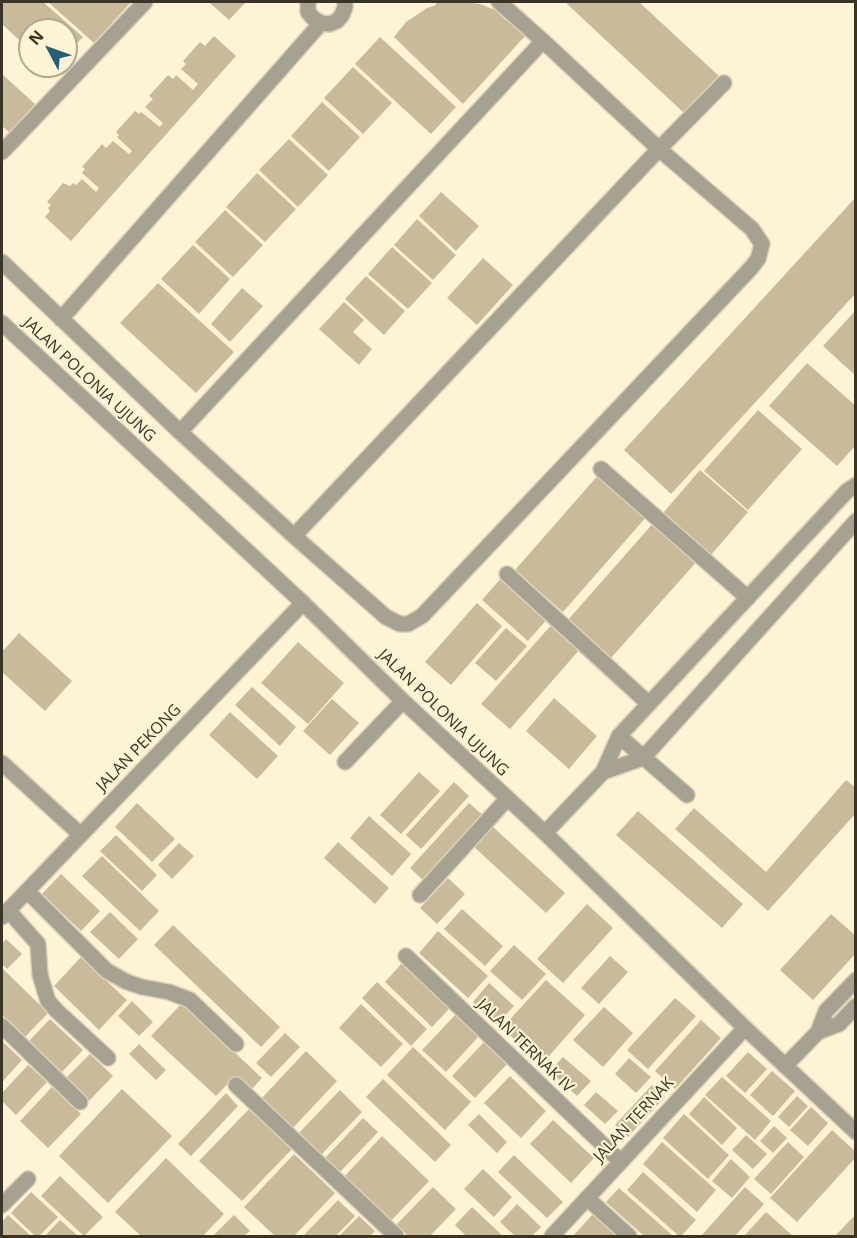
<!DOCTYPE html>
<style>
body{margin:0}
#map{position:relative;width:857px;height:1238px;overflow:hidden;background:#fff3d6;font-family:"Open Sans",sans-serif}
canvas{display:block}
.frame{position:absolute;inset:0;border:3px solid #3a3426;pointer-events:none}
.north{position:absolute;left:18px;top:18px;width:60px;height:60px;box-sizing:border-box;background:#fff3d6;border:2px solid #b0a790;border-radius:50%;rotate:311deg;font-size:16px;font-weight:700;line-height:24px;text-align:center;color:#3a3426}
.north::after{content:'';display:block;margin:auto;width:21px;height:27px;background:#226077;clip-path:polygon(50% 0,100% 100%,50% 72%,0 100%)}
</style>
<div id="map">
<canvas width="857" height="1238"></canvas>
<div class="frame"></div>
<div class="north">N</div>
</div>
<script>
const c = document.querySelector('canvas').getContext('2d');
c.lineJoin = 'round';
function fill(path, color) { c.fillStyle = color; c.fill(path, 'evenodd'); }
const toPath = rows => new Path2D(rows.map(r => 'M' + r).join(''));
function strokePath(path, color, width, dash) { c.strokeStyle = color; c.lineWidth = width; c.lineCap = dash ? 'butt' : 'round'; c.setLineDash(dash || []); c.stroke(path); }
function label(font, color, halo, rows, align = 'center') {
  c.font = font + ' "Open Sans",sans-serif'; c.lineWidth = 4.5; c.setLineDash([]); c.textBaseline = 'middle'; c.strokeStyle = halo; c.fillStyle = color; for (const [text, x, y, turn = 0] of rows) {
    c.save(); c.translate(x, y); c.rotate((+turn || 0) * Math.PI / 180); c.textAlign = isNaN(turn) ? turn : align; if (halo) c.strokeText(text, 0, 0); c.fillText(text, 0, 0); c.restore();
  }
}
const building = toPath([
 [2,2,43,2,83,37,66,55,66,30,30,30,30,50,2,24],
 [48,2,131,2,94,43],
 [209,2,246,2,229,20],
 [436,2,465,2,480,4,498,11,526,35,463,104,394,37,406,22,427,8,436,5],
 [565,2,639,2,720,77,685,114],
 [214,36,236,56,71,241,45,217,50,211,48,208,51,205,47,202,63,183,70,186,73,183,76,185,82,179,96,192,99,188,82,173,85,169,82,167,102,144,106,148,113,141,129,154,132,151,117,137,119,135,116,132,135,111,139,114,141,112,160,127,163,123,145,107,153,99,149,96,168,75,173,79,176,75,193,90,198,84,181,69,186,64,183,61,200,42,205,46],
 [380,37,456,107,431,134,355,64],
 [353,67,392,103,363,134,324,98],
 [2,74,35,104,10,133,2,126],
 [322,102,360,137,329,171,291,136],
 [289,139,328,175,298,207,259,170],
 [257,173,296,209,265,242,226,207],
 [441,192,479,226,456,251,419,216],
 [856,197,856,293,671,494,624,450],
 [225,210,263,245,233,277,195,242],
 [417,219,456,255,433,280,394,245],
 [193,245,230,279,199,314,161,279],
 [392,247,432,283,408,309,368,274],
 [483,258,513,285,477,325,447,298],
 [366,276,405,311,384,335,345,299],
 [158,283,234,352,196,393,120,323],
 [242,288,263,306,230,342,211,324],
 [344,302,364,320,353,332,372,349,359,365,319,329],
 [856,310,856,376,823,346],
 [807,363,856,406,856,445,837,466,769,406],
 [758,410,802,449,748,510,704,471],
 [700,470,748,512,711,555,663,513],
 [600,473,648,515,563,612,515,570],
 [655,521,699,559,610,659,567,621],
 [503,576,549,617,528,641,482,600],
 [477,603,502,626,451,685,425,662],
 [553,623,581,648,510,729,481,704],
 [506,628,527,646,496,681,475,663],
 [19,633,72,681,45,711,2,672,2,652],
 [298,642,344,683,308,724,261,683],
 [252,687,296,727,280,746,235,705],
 [554,698,597,736,569,769,526,731],
 [332,699,359,723,330,755,303,731],
 [230,712,278,756,257,779,209,735],
 [419,772,440,791,401,834,380,815],
 [846,780,856,788,856,813,768,911,675,829,694,808,766,872],
 [454,782,469,796,421,849,406,835],
 [137,803,175,839,152,862,115,827],
 [469,803,485,817,425,882,410,868],
 [638,811,743,904,722,928,616,835],
 [369,816,411,854,392,876,350,838],
 [492,826,565,893,546,913,473,846],
 [116,835,157,875,142,891,100,851],
 [338,842,389,888,375,904,324,858],
 [179,843,194,856,172,879,158,865],
 [102,856,159,911,140,931,82,876],
 [61,874,100,911,81,931,42,894],
 [448,878,465,894,437,924,420,908],
 [587,904,613,928,563,983,537,959],
 [462,909,503,946,485,966,444,929],
 [110,912,138,939,119,959,90,932],
 [831,914,856,936,856,953,813,1000,780,970],
 [173,925,280,1027,261,1047,154,945],
 [438,931,488,976,468,998,419,953],
 [6,939,22,954,7,969,2,964,2,944],
 [514,945,546,974,522,1000,490,971],
 [610,956,628,972,599,1004,581,988],
 [81,957,127,1000,99,1030,54,986],
 [404,961,451,1007,432,1027,385,982],
 [2,968,48,1013,25,1037,2,1015],
 [546,980,585,1015,542,1064,502,1028],
 [377,982,427,1029,411,1046,362,998],
 [489,983,514,1006,497,1024,473,1002],
 [675,998,696,1016,648,1069,627,1050],
 [132,1001,153,1022,139,1036,118,1016],
 [182,1003,262,1078,250,1091,234,1077,216,1096,151,1036],
 [361,1004,403,1044,381,1067,339,1028],
 [604,1007,633,1033,603,1067,573,1040],
 [458,1012,481,1034,446,1072,422,1050],
 [50,1019,83,1050,60,1074,27,1043],
 [701,1020,721,1038,675,1089,655,1071],
 [285,1033,300,1047,271,1077,256,1063],
 [2,1041,22,1060,2,1082],
 [484,1042,507,1064,475,1098,452,1076],
 [139,1044,166,1070,156,1080,129,1054],
 [413,1047,471,1102,445,1130,387,1075],
 [306,1051,337,1081,291,1130,260,1100],
 [748,1052,767,1069,745,1093,726,1076],
 [90,1054,113,1076,87,1103,63,1081],
 [563,1057,591,1081,577,1096,550,1071],
 [629,1058,651,1077,636,1093,615,1074],
 [28,1065,47,1082,16,1115,2,1101,2,1093],
 [772,1071,795,1091,773,1116,750,1095],
 [510,1076,546,1111,521,1138,484,1103],
 [722,1077,771,1121,755,1140,705,1095],
 [383,1079,451,1145,435,1162,366,1097],
 [652,1085,665,1097,628,1137,615,1125],
 [52,1087,81,1114,48,1148,20,1121],
 [122,1089,172,1136,108,1203,59,1156],
 [340,1090,362,1112,320,1156,298,1134],
 [596,1092,618,1111,605,1124,584,1105],
 [226,1093,238,1106,191,1156,178,1144],
 [797,1096,808,1106,789,1127,778,1117],
 [704,1097,737,1128,722,1145,689,1114],
 [811,1107,828,1123,808,1146,790,1130],
 [249,1109,292,1149,242,1201,199,1161],
 [479,1114,507,1142,497,1153,468,1125],
 [684,1114,729,1155,708,1179,663,1138],
 [363,1118,378,1132,340,1172,325,1158],
 [553,1120,594,1158,571,1183,530,1144],
 [774,1126,787,1138,773,1153,760,1141],
 [832,1130,856,1152,856,1157,797,1222,770,1198],
 [746,1135,767,1154,753,1169,732,1150],
 [382,1136,429,1181,389,1223,342,1179],
 [662,1142,716,1190,697,1212,643,1164],
 [788,1142,804,1157,771,1194,754,1179],
 [294,1154,335,1193,294,1236,275,1236,244,1207],
 [514,1155,563,1202,547,1218,498,1172],
 [166,1158,224,1214,203,1236,141,1236,115,1212],
 [731,1159,750,1177,732,1198,712,1181],
 [483,1169,512,1197,494,1217,464,1189],
 [643,1172,696,1220,681,1236,679,1236,627,1190],
 [60,1176,103,1217,84,1236,41,1196],
 [433,1187,456,1209,430,1236,408,1236,396,1225],
 [745,1187,764,1204,735,1236,701,1236],
 [619,1188,673,1236,644,1236,606,1202],
 [31,1192,58,1217,39,1236,35,1236,11,1213],
 [338,1200,355,1216,336,1236,303,1236],
 [517,1204,541,1227,532,1236,515,1236,500,1222],
 [472,1207,503,1236,466,1236,455,1225],
 [766,1212,793,1236,744,1236],
 [593,1214,619,1236,573,1236],
 [856,1214,856,1236,835,1236],
 [8,1215,30,1235,29,1236,2,1236,2,1222],
 [234,1215,250,1231,244,1236,213,1236],
 [359,1216,375,1231,370,1236,339,1236],
 [60,1220,78,1236,45,1236]
]);
const minor = toPath([
 [308,2,308,12,313,18,321,23,329,24,337,21,342,15,345,7,345,2],
 [499,2,543,41],
 [2,152,145,2],
 [2,262,180,432,294,536,386,617,400,624,408,624,422,616,751,268,758,259,762,244,752,229,659,149,543,41,180,432],
 [61,319,321,23],
 [2,323,303,603,403,701,545,833,745,1028,856,1132],
 [601,469,748,598],
 [294,536,659,149,724,83],
 [507,574,649,704],
 [619,736,687,795],
 [345,762,403,701],
 [2,763,81,835],
 [603,772,643,758,856,521],
 [545,833,603,772,619,736,847,491,856,485],
 [27,891,107,971,127,982,142,987,169,992,190,1000,236,1044],
 [420,895,507,799],
 [8,910,38,944,40,975,48,1001,57,1011,108,1058],
 [2,917,303,603],
 [406,956,620,1161],
 [2,1026,80,1102],
 [818,1032,839,1024,856,1006],
 [785,1066,818,1032,826,1011,856,980],
 [236,1085,396,1236],
 [587,1198,629,1236],
 [2,1205,28,1179],
 [552,1236,745,1028]
]);
const streetNames = [
 ["JALAN POLONIA UJUNG",89,380,43],
 ["JALAN POLONIA UJUNG",443,713,44],
 ["JALAN PEKONG",139,748,-46],
 ["JALAN TERNAK IV",525,1046,44],
 ["JALAN TERNAK",634,1120,-47]
];
fill(building, '#c9bb99');
strokePath(minor, '#dcd1b6', 18);
strokePath(minor, '#a7a192', 15);
label('16px', '#3a3426', '#fff3d6', streetNames);
</script>
